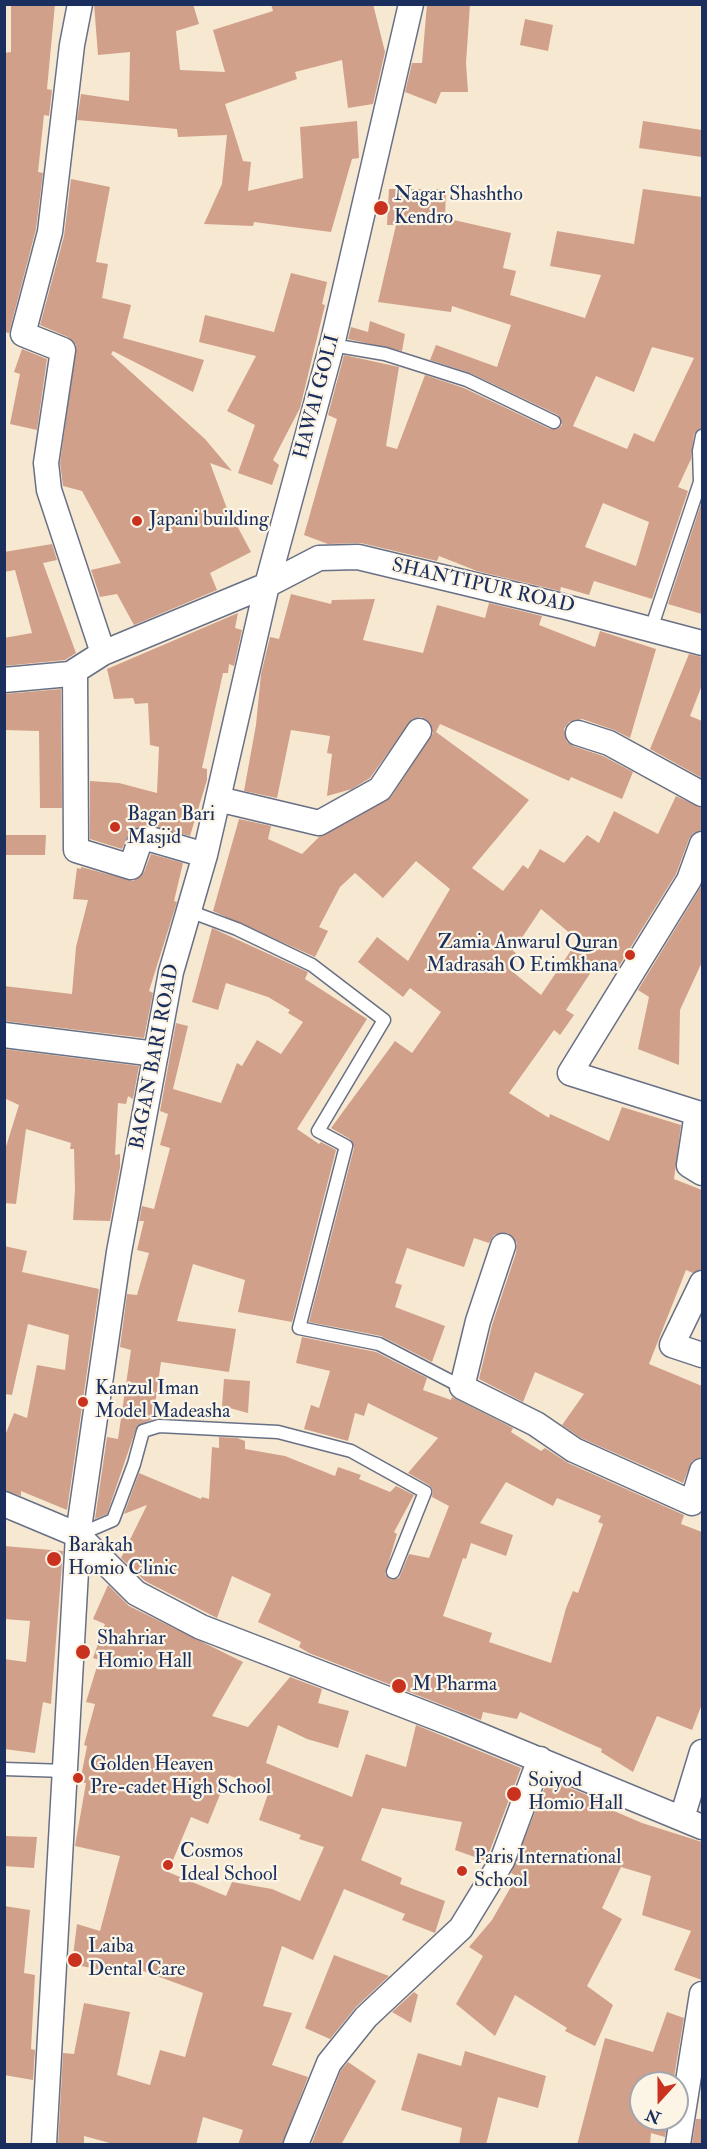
<!DOCTYPE html>
<style>
body{margin:0}
#map{position:relative;width:707px;height:2149px;overflow:hidden;background:#f7e8d1;font-family:"IM FELL Double Pica",serif}
canvas{display:block}
.frame{position:absolute;inset:0;border:6px solid #1b2f5e;pointer-events:none}
.north{position:absolute;left:629px;top:2071px;width:60px;height:60px;box-sizing:border-box;background:#fcf5e5;border:2px solid #a2a6af;border-radius:50%;rotate:201deg;font-size:16px;font-weight:700;line-height:24px;text-align:center;color:#1b2f5e}
.north::after{content:'';display:block;margin:auto;width:21px;height:27px;background:#c8321e;clip-path:polygon(50% 0,100% 100%,50% 72%,0 100%)}
</style>
<div id="map">
<canvas width="707" height="2149"></canvas>
<div class="frame"></div>
<div class="north">N</div>
</div>
<script>
const c = document.querySelector('canvas').getContext('2d');
c.lineJoin = 'round';
function fill(path, color) { c.fillStyle = color; c.fill(path, 'evenodd'); }
const toPath = rows => new Path2D(rows.map(r => 'M' + r).join(''));
function strokePath(path, color, width, dash) { c.strokeStyle = color; c.lineWidth = width; c.lineCap = dash ? 'butt' : 'round'; c.setLineDash(dash || []); c.stroke(path); }
function label(font, color, halo, rows, align = 'center') {
  c.font = font + ' "IM FELL Double Pica",serif'; c.lineWidth = 4.5; c.setLineDash([]); c.textBaseline = 'middle'; c.strokeStyle = halo; c.fillStyle = color; for (const [text, x, y, turn = 0] of rows) {
    c.save(); c.translate(x, y); c.rotate((+turn || 0) * Math.PI / 180); c.textAlign = isNaN(turn) ? turn : align; if (halo) c.strokeText(text, 0, 0); c.fillText(text, 0, 0); c.restore();
  }
}
const building = toPath([
 [11,4,55,4,47,89,52,90,49,116,44,115,38,172,43,173,36,229,9,333,4,332,4,53,11,52],
 [94,4,193,4,199,24,176,31,180,70,225,72,213,30,273,11,271,4,373,4,385,52,373,104,348,108,342,60,295,72,297,79,225,104,243,161,251,162,248,191,303,178,300,127,357,121,359,158,352,159,331,232,254,222,253,226,204,224,222,184,227,135,178,137,177,129,77,120,81,94,129,101,130,52,98,55],
 [427,4,470,4,466,63,468,92,441,92,436,104,405,92,412,63,422,63],
 [525,19,553,25,548,51,520,45],
 [643,121,702,130,702,157,639,148],
 [71,179,110,187,96,262,108,264,102,298,131,305,123,338,204,360,193,392,113,351,111,354,205,439,232,471,210,463,232,522,234,520,251,552,210,573,217,590,134,625,117,594,100,597,91,570,121,563,82,491,63,486,60,463,76,345,68,337,40,325,64,236],
 [389,189,446,189,445,218,511,233,503,268,516,271,510,295,585,318,601,275,550,266,557,231,634,244,643,189,702,197,702,428,694,434,691,459,678,487,688,491,652,599,594,581,589,595,561,587,560,591,477,571,439,556,437,561,361,543,328,544,304,535,337,419,328,415,344,355,399,367,386,446,397,449,425,375,464,388,550,429,558,429,562,425,558,415,470,373,430,360,436,345,497,367,511,325,452,306,451,312,378,302,396,225,387,225],
 [652,347,694,358,654,442,634,433,627,449,573,426,596,376,634,392],
 [603,503,649,522,636,566,585,547],
 [291,273,327,282,322,304,325,305,300,408,273,460,279,465,272,485,238,473,255,425,227,411,256,356,199,342,205,315,274,332],
 [370,321,405,334,402,351,348,339,351,327,368,332],
 [22,349,47,359,37,430,10,424,20,374,14,372],
 [702,501,702,614,668,604],
 [52,544,57,560,43,563,76,653,65,660,4,666,4,638,32,633,15,570,4,572,4,552],
 [291,594,331,604,332,600,375,599,363,640,423,653,437,605,485,618,489,603,542,616,539,625,595,647,600,631,656,649,630,738,614,730,582,719,569,722,564,729,567,742,573,746,603,756,633,772,622,799,571,777,569,781,440,724,436,732,529,800,472,868,503,891,523,865,528,869,540,849,564,863,587,835,599,843,614,811,658,834,676,796,702,808,702,830,693,833,689,839,676,874,614,974,597,963,566,1010,574,1015,560,1035,554,1030,509,1093,549,1118,550,1114,609,1141,622,1107,681,1125,674,1179,702,1190,702,1269,693,1273,686,1270,649,1364,702,1386,702,1457,692,1461,683,1483,581,1438,562,1425,584,1394,535,1372,523,1402,479,1379,492,1325,516,1253,517,1243,508,1233,494,1235,489,1243,474,1238,464,1267,407,1248,395,1283,402,1285,395,1307,445,1326,432,1362,381,1336,309,1322,354,1148,350,1139,331,1128,395,1041,412,1053,441,1012,410,988,403,997,358,962,377,937,408,961,450,889,416,861,383,898,355,873,340,887,319,927,328,931,315,957,213,911,239,819,271,826,268,839,302,854,320,836,391,797,433,733,427,720,421,717,412,719,370,778,352,789,327,796,332,754,327,753,330,736,291,730,277,798,244,791,256,725,261,674,270,637,279,639],
 [541,909,578,940,541,995,508,968,516,953,513,951],
 [238,613,235,628,242,630,234,666,229,664,228,673,223,673,202,768,207,769,207,780,190,836,148,825,130,831,122,849,90,839,90,781,119,783,157,793,159,747,150,745,148,703,135,704,133,698,114,699,107,669],
 [689,654,702,657,702,685,690,716,702,721,702,778,650,749],
 [61,689,62,808,40,808,39,731,4,730,4,694],
 [4,835,46,835,45,855,4,855],
 [151,854,183,863,174,901,177,902,149,991,153,993,144,1038,4,1021,4,986,72,994,76,947,88,900,73,899,77,868,81,869,81,867,133,881,144,872],
 [702,885,702,962,680,1010,679,1065,638,1049,649,997,638,990],
 [212,928,308,972,305,979,367,1019,297,1129,319,1144,321,1142,336,1150,292,1322,238,1312,245,1280,193,1264,177,1321,236,1329,229,1372,161,1362,153,1419,137,1426,107,1514,95,1519,107,1437,118,1439,131,1350,120,1347,127,1294,137,1295,149,1253,137,1250,144,1221,139,1221,142,1206,154,1209,170,1148,160,1145,168,1114,160,1111,176,1023,188,1026,173,1089,221,1103,237,1063,242,1066,257,1040,281,1054,303,1022,288,1013,290,1010,268,997,226,983,218,1010,192,1002],
 [4,1049,139,1066,133,1099,128,1096,126,1104,118,1103,115,1155,120,1154,120,1167,110,1221,73,1220,75,1190,74,1149,70,1149,71,1143,26,1129,16,1204,4,1203,4,1153,19,1105,4,1098],
 [4,1246,27,1251,22,1272,99,1289,67,1510,21,1491,21,1496,4,1490,4,1438,14,1413,27,1418,37,1365,65,1370,69,1335,28,1324,12,1395,4,1394],
 [302,1337,376,1352,427,1378,423,1390,451,1400,452,1397,513,1428,511,1432,541,1451,545,1448,568,1463,684,1515,681,1524,702,1532,702,1704,692,1730,657,1716,633,1772,601,1752,602,1749,520,1712,517,1719,483,1712,481,1720,309,1653,299,1647,301,1642,258,1622,271,1594,232,1576,217,1618,145,1581,121,1558,147,1505,124,1514,139,1473,201,1499,202,1497,209,1499,212,1447,219,1448,219,1437,237,1438,245,1441,245,1449,285,1456,335,1476,338,1467,361,1475,359,1479,390,1492,396,1486,414,1495,394,1532,397,1534,385,1574,391,1580,399,1578,409,1554,429,1558,449,1506,432,1497,433,1491,429,1485,408,1473,438,1438,368,1403,364,1416,355,1413,348,1441,304,1429,311,1405,319,1408,330,1371,296,1363],
 [506,1482,553,1506,557,1498,601,1516,598,1522,603,1524,578,1593,573,1591,566,1608,551,1663,489,1642,492,1633,443,1616,463,1558,466,1559,471,1543,506,1556,513,1535,480,1523],
 [224,1379,250,1381,248,1413,222,1406],
 [4,1546,63,1551,51,1704,43,1702,35,1753,4,1749,4,1659,26,1662,30,1621,4,1619],
 [108,1585,129,1606,243,1662,212,1716,248,1727,290,1677,322,1689,318,1703,349,1711,338,1748,307,1739,278,1725,266,1763,352,1797,366,1754,406,1767,416,1725,521,1768,486,1861,455,1850,462,1822,382,1808,361,1860,402,1878,400,1884,445,1901,435,1933,402,1920,405,1914,344,1889,313,1960,282,1946,263,2006,292,2013,272,2065,308,2077,282,2145,238,2145,243,2130,203,2117,196,2145,117,2145,84,2136,84,2145,58,2145,63,2053,74,2054,84,2003,130,2012,117,2075,150,2085,160,2050,185,2057,203,1993,130,1966,128,1976,72,1964,77,1924,100,1931,120,1856,75,1846,86,1783,80,1782,87,1746,84,1745,95,1704,86,1702,99,1660,93,1658,105,1624,93,1619],
 [228,1775,269,1791,259,1820,301,1835,299,1839,324,1847,300,1901,272,1889,232,1882,226,1896,168,1872,191,1817,208,1824],
 [548,1779,609,1804,607,1808,642,1823,702,1842,702,1980,674,1970,691,1931,642,1915,651,1876,621,1867,602,1908,622,1919,587,1986,613,2005,595,2046,565,2031,567,2028,515,1995,495,2036,456,2004,483,1956,469,1947,492,1920,517,1876,511,1873],
 [4,1836,37,1837,34,1868,4,1866],
 [4,1906,30,1910,24,1973,35,1975,31,2049,35,2050,33,2080,4,2075],
 [334,1955,389,1976,356,2007,330,2039,305,2028],
 [414,1992,418,1995,411,2023,392,2012],
 [667,2012,684,2018,673,2083,641,2083,641,2119,668,2119,665,2137,651,2133,650,2145,577,2145,605,2038,653,2052],
 [465,2051,546,2076,538,2108,498,2097,486,2145,459,2145,462,2128,401,2110,418,2053,461,2066],
 [348,2062,376,2081,341,2145,311,2145,341,2070],
 [696,2119,702,2119,702,2145,692,2144]
]);
const lane = toPath([
 [332,345,385,354,467,380,554,422],
 [651,629,700,482,699,451,702,436],
 [189,911,237,929,312,965,384,1020,318,1131,346,1146,299,1328,379,1344,462,1387],
 [78,1535,113,1520,134,1464,143,1431,159,1426,278,1432,351,1451,425,1492,393,1572],
 [4,1769,66,1771]
]);
const street = toPath([
 [80,4,72,45,50,232,23,334,63,350,46,463,49,490,103,653],
 [75,672,76,850,131,867,140,841,150,839,205,855],
 [4,680,70,674,103,653,267,585,319,558,358,557,562,606,702,643],
 [578,733,609,743,702,794],
 [218,799,319,823,380,789,419,731],
 [702,844,689,880,570,1073,697,1113,689,1165,702,1173],
 [4,1035,156,1054],
 [503,1246,478,1321,462,1387,536,1424,574,1450,692,1503,702,1471],
 [702,1283,672,1345,702,1355],
 [4,1504,78,1535,136,1593,201,1627,455,1725,702,1827],
 [682,1818,702,1752],
 [44,2144,78,1535,119,1252,171,972,205,855,267,585,332,345,411,4],
 [296,2144,329,2063,366,2017,461,1928,502,1861,540,1759],
 [678,2144,702,1994]
]);
const markers = [
 [381,208,8,"#c8321e"],
 [137,521,6,"#c8321e"],
 [115,827,6,"#c8321e"],
 [630,955,6,"#c8321e"],
 [83,1402,6,"#c8321e"],
 [54,1559,8,"#c8321e"],
 [83,1652,8,"#c8321e"],
 [399,1686,8,"#c8321e"],
 [78,1778,6,"#c8321e"],
 [514,1794,8,"#c8321e"],
 [168,1865,6,"#c8321e"],
 [462,1871,6,"#c8321e"],
 [75,1960,8,"#c8321e"]
];
const poiNames = [
 ["Nagar Shashtho",394,196],
 ["Kendro",394,219],
 ["Japani building",149,521],
 ["Bagan Bari",127,816],
 ["Masjid",127,839],
 ["Zamia Anwarul Quran",618,944,"right"],
 ["Madrasah O Etimkhana",618,967,"right"],
 ["Kanzul Iman",95,1390],
 ["Model Madeasha",95,1413],
 ["Barakah",68,1547],
 ["Homio Clinic",68,1570],
 ["Shahriar",97,1640],
 ["Homio Hall",97,1663],
 ["M Pharma",412,1686],
 ["Golden Heaven",90,1766],
 ["Pre-cadet High School",90,1789],
 ["Soiyod",528,1782],
 ["Homio Hall",528,1805],
 ["Cosmos",180,1853],
 ["Ideal School",180,1876],
 ["Paris International",474,1859],
 ["School",474,1882],
 ["Laiba",88,1948],
 ["Dental Care",88,1971]
];
const streetNames = [
 ["HAWAI GOLI",318,397,-75],
 ["SHANTIPUR ROAD",483,587,13],
 ["BAGAN BARI ROAD",156,1057,-79]
];
fill(building, '#d1a08a');
strokePath(lane, '#687086', 15);
strokePath(street, '#687086', 27);
strokePath(lane, '#fff', 12);
strokePath(street, '#fff', 24);
for (const [x, y, r, color] of markers) { const dot = new Path2D(); dot.arc(x, y, r, 0, 2 * Math.PI); c.fillStyle = color; c.fill(dot); strokePath(dot, '#fcf5e5', 2); }
label('20px', '#1b2f5e', '#fcf5e5', poiNames, 'left');
label('20px', '#1b2f5e', '#fcf5e5', streetNames);
</script>
